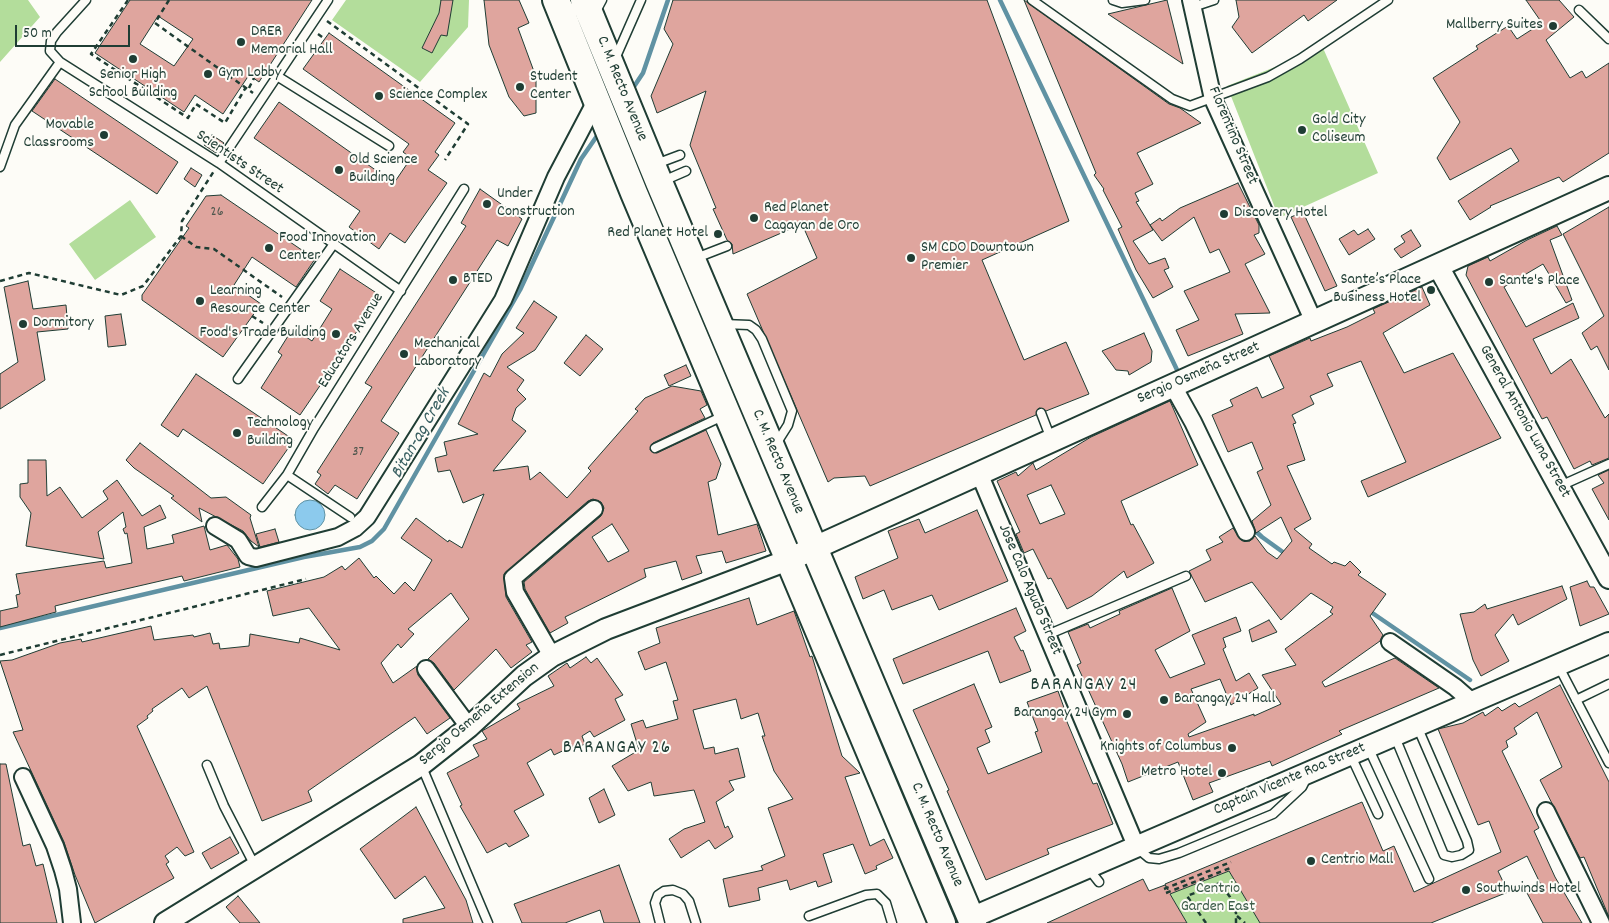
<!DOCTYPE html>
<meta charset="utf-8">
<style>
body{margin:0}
#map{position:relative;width:1609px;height:923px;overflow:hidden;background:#fdfcf7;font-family:Dekko,sans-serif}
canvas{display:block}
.scale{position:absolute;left:15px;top:25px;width:115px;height:22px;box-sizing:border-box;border:2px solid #1f3d34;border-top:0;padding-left:6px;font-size:15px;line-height:18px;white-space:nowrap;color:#1f3d34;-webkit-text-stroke:4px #fdfcf7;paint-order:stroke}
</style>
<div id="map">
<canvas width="1609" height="923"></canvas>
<div class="scale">50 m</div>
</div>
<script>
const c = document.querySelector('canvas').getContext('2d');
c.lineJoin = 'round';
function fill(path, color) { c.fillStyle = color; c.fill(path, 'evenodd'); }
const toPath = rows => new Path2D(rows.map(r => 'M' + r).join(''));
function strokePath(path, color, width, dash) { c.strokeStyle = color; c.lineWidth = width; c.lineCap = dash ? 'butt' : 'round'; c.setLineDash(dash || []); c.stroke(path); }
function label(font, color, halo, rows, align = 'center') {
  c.font = font + ' Dekko,sans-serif'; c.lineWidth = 4; c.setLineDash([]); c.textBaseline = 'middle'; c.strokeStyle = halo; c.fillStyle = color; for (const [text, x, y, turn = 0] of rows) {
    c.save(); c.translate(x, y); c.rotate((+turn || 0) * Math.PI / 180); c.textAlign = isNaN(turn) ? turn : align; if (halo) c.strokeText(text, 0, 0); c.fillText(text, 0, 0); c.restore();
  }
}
const green = toPath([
 [0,0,28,0,40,17,0,62],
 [346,0,469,0,468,27,420,82,332,20],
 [1323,48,1378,173,1279,218,1227,86],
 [130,200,156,237,95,280,69,244],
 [1229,871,1260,923,1187,923,1170,894]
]);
const water = toPath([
 '295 515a15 15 0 1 1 30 0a15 15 0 1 1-30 0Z'
]);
const stream = toPath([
 [1000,0,1179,374],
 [631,91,643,73,668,0],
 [1250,526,1262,537,1287,555],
 [1368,610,1470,680],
 [0,628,304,557,360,547,372,541,384,529,520,290,581,159,599,133]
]);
const building = toPath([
 [130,0,312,0,259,82,249,75,223,114,195,95,184,112,95,53,130,0],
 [158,16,193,39,174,66,140,44,158,16],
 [441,0,453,0,447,36,441,35,432,53,422,48,439,13,441,0],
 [484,0,519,0,529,23,518,28,536,77,536,113,524,116,509,97,489,45,484,0],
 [673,0,987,0,1069,221,982,260,1024,360,1066,342,1089,394,1046,411,1039,408,1036,415,870,486,865,476,834,478,828,482,747,294,817,258,802,224,733,254,732,244,727,240,713,209,716,208,690,145,706,91,657,113,651,96,673,44,664,29,673,0],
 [1024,0,1169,104,1180,108,1201,123,1137,153,1153,184,1135,193,1139,201,1136,202,1153,230,1133,241,1149,264,1165,258,1169,268,1164,270,1173,287,1153,298,1136,270,1118,229,1122,227,1103,190,1104,189,1094,175,1096,173,1024,0],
 [1167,0,1183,64,1108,14,1167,0],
 [1236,0,1337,0,1308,21,1304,15,1252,53,1232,27,1239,17,1236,0],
 [1526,0,1559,0,1574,17,1546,40,1570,78,1582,71,1586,78,1609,63,1609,153,1563,182,1559,177,1490,206,1491,207,1470,220,1458,201,1519,161,1511,148,1450,180,1437,158,1460,122,1433,78,1478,49,1476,46,1508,26,1517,39,1542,23,1526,0],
 [329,33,455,123,435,152,439,155,428,170,447,183,405,243,390,233,379,249,349,227,360,211,254,138,279,102,394,183,411,158,403,152,409,144,303,69,329,33],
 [55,79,178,162,157,194,32,111,55,79],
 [212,135,224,143,216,153,204,145,212,135],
 [191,168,202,175,195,187,184,179,191,168],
 [1238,183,1259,225,1259,233,1254,235,1265,254,1245,264,1270,313,1235,314,1243,334,1188,356,1176,330,1199,320,1184,291,1230,272,1219,249,1210,253,1194,217,1162,241,1150,225,1160,218,1162,221,1180,208,1238,183],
 [480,189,522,219,508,246,497,240,381,421,399,433,357,499,335,485,328,494,315,484,321,475,317,472,372,387,365,383,466,226,461,223,480,189],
 [221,195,315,259,296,287,252,257,234,285,261,304,223,357,142,300,142,295,189,228,186,226,206,196,221,195],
 [1609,207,1609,370,1597,346,1591,350,1582,333,1604,316,1563,234,1609,207],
 [1303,212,1337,286,1325,291,1291,217,1303,212],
 [1557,226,1562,235,1550,240,1572,300,1566,303,1543,264,1504,287,1526,327,1573,303,1579,318,1533,339,1551,374,1571,359,1605,418,1609,414,1609,458,1592,465,1590,461,1574,469,1547,417,1542,419,1466,275,1468,266,1488,257,1490,261,1527,240,1557,226],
 [1368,229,1375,239,1349,255,1339,239,1354,230,1358,235,1368,229],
 [1411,230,1421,246,1401,258,1394,249,1405,242,1401,236,1411,230],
 [340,269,381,296,300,415,261,388,282,355,278,352,293,328,312,341,332,309,320,301,340,269],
 [28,281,33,309,66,305,68,329,37,332,45,380,0,409,0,374,18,362,4,287,28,281],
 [1422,287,1430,305,1383,333,1404,373,1453,353,1501,438,1368,497,1361,481,1406,462,1361,361,1327,374,1333,386,1310,396,1314,404,1292,415,1296,423,1293,424,1305,460,1287,466,1311,519,1294,529,1312,544,1309,548,1332,564,1334,562,1345,566,1350,561,1361,572,1358,575,1386,594,1370,616,1383,635,1380,641,1322,682,1325,687,1395,658,1439,688,1339,731,1342,734,1272,766,1270,761,1209,783,1213,792,1193,800,1178,762,1128,782,1122,764,1077,665,1081,663,1068,632,1088,624,1090,628,1120,614,1119,611,1172,588,1190,631,1155,650,1170,678,1205,664,1192,635,1236,617,1241,631,1223,638,1226,647,1223,649,1236,681,1249,673,1258,688,1231,705,1220,679,1191,689,1206,722,1188,734,1189,737,1254,714,1254,716,1281,704,1262,675,1296,665,1285,649,1333,614,1330,612,1333,607,1311,593,1281,620,1252,582,1205,602,1189,571,1211,560,1206,550,1223,542,1219,537,1233,528,1241,540,1250,541,1255,536,1267,552,1277,559,1292,541,1281,517,1256,533,1252,521,1271,505,1257,472,1263,469,1252,442,1228,452,1212,415,1233,406,1230,400,1257,387,1262,398,1284,388,1269,356,1310,338,1311,341,1347,327,1375,313,1373,309,1422,287],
 [534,301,557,317,535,350,507,367,524,380,517,390,526,399,516,408,512,420,526,431,493,471,528,466,530,480,540,472,567,498,591,471,588,468,638,411,635,409,645,398,672,386,701,391,707,405,700,409,705,418,653,443,650,450,657,453,706,430,721,464,716,479,708,482,718,535,757,524,766,551,726,563,722,551,696,556,702,573,682,580,676,561,644,569,646,577,565,617,568,623,550,633,525,589,524,582,601,516,604,508,601,502,593,499,588,501,504,574,506,597,532,642,526,645,532,652,511,668,496,649,454,690,434,663,428,659,469,619,451,593,408,629,414,634,401,648,398,644,381,663,393,683,417,666,418,675,450,718,427,734,415,717,308,791,312,801,262,821,207,686,189,698,182,688,152,709,153,711,147,716,148,718,137,726,194,852,185,856,177,847,165,856,169,862,166,864,174,878,95,923,75,875,64,842,13,732,23,730,0,661,12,660,60,643,81,639,82,642,151,626,154,640,193,635,194,637,210,633,213,644,219,643,220,649,249,646,250,634,299,643,300,638,340,650,309,608,273,616,267,591,324,577,342,566,345,570,359,558,374,578,376,576,394,594,405,582,414,591,432,560,401,538,416,518,448,542,449,540,462,548,484,494,463,503,450,470,438,472,435,458,447,455,444,442,478,434,458,424,484,373,490,377,502,354,524,333,516,328,534,301],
 [612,524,629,551,608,562,592,537,612,524],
 [121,314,126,345,108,347,105,316,121,314],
 [1144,333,1152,351,1151,362,1129,375,1128,371,1116,370,1102,351,1144,333],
 [586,335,603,349,580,376,564,363,586,335],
 [686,365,691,376,669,386,664,375,686,365],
 [196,374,294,440,263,484,183,429,178,437,161,425,196,374],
 [1170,401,1198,465,1121,501,1131,525,1133,524,1154,563,1127,578,1124,571,1092,596,1067,609,1051,578,1048,579,1033,549,1024,553,1016,534,1020,532,997,481,1016,472,1018,476,1033,463,1036,470,1091,437,1170,401],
 [1051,485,1065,514,1040,524,1027,495,1051,485],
 [140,443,211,498,226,497,251,515,250,518,259,547,251,541,243,531,199,508,202,522,171,498,174,496,134,468,126,460,140,443],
 [28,460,46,460,47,496,60,487,82,518,108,499,103,491,117,480,142,516,160,505,166,518,144,527,147,549,174,543,172,535,204,526,210,550,227,545,238,559,240,567,184,581,182,576,104,594,55,606,56,612,0,627,0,611,18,607,16,595,20,594,16,574,104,561,106,568,132,563,127,533,125,534,123,529,126,527,123,512,98,532,104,559,26,546,31,513,20,497,20,484,28,483,28,460],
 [1609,470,1609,520,1592,489,1604,483,1598,475,1609,470],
 [977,510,1008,581,939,610,932,595,892,610,884,590,863,599,855,577,898,558,888,531,919,519,925,533,977,510],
 [275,529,279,542,260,547,256,534,275,529],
 [1587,581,1590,587,1594,587,1609,614,1580,626,1570,587,1587,581],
 [1562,586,1567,599,1518,625,1513,614,1495,635,1509,661,1481,676,1473,660,1460,614,1474,612,1485,604,1487,609,1562,586],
 [749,598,757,625,794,611,810,657,812,656,842,756,860,773,845,777,870,846,884,839,893,858,876,866,877,869,865,874,853,844,823,854,832,882,818,887,816,881,790,890,787,880,758,888,760,900,729,907,723,879,763,870,761,866,785,856,768,808,793,799,774,771,762,736,765,736,758,713,741,719,736,699,693,710,704,749,714,747,715,754,738,748,745,777,729,781,734,790,716,802,725,828,728,826,733,837,715,849,709,840,681,858,669,839,684,829,705,822,694,790,654,796,651,782,628,791,612,766,639,750,631,724,643,720,646,728,678,719,673,701,678,700,666,662,645,670,638,652,660,643,656,628,749,598],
 [1016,608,1026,631,1014,637,1021,651,1023,650,1031,671,1000,683,988,651,903,684,893,659,1016,608],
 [1269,620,1277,632,1252,642,1249,630,1269,620],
 [586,657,591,663,597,658,623,695,615,699,625,720,594,737,590,731,582,736,585,744,574,749,573,746,554,755,551,749,527,763,544,795,514,811,529,836,509,847,506,843,487,853,460,806,462,805,447,773,479,756,473,745,487,739,482,731,520,709,517,704,554,686,548,676,567,663,570,668,586,657],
 [974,684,992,727,985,730,990,742,977,748,988,774,1042,752,1035,732,1038,731,1027,702,1058,691,1067,716,1065,717,1093,784,1097,783,1113,824,1047,849,1049,854,986,880,947,791,949,790,913,710,974,684],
 [1560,685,1609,782,1609,917,1584,857,1580,858,1540,780,1562,767,1537,712,1514,728,1517,734,1506,741,1508,747,1502,751,1539,828,1534,831,1555,877,1582,923,1543,923,1527,893,1541,885,1527,856,1498,871,1508,892,1431,923,1260,923,1229,871,1170,894,1187,923,1047,923,1143,879,1149,891,1165,885,1168,890,1165,884,1362,802,1383,851,1394,846,1414,892,1501,852,1489,821,1478,825,1438,729,1463,723,1483,712,1485,716,1498,707,1502,711,1515,703,1519,707,1560,685],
 [0,764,6,764,23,846,30,844,36,866,43,864,57,923,0,923,0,764],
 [604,789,615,815,599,823,589,798,604,789],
 [416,807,466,900,473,923,403,923,403,919,445,908,425,876,395,899,360,849,416,807],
 [230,837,239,853,211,869,202,853,230,837],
 [619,865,640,923,604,923,600,910,565,923,522,923,514,904,619,865],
 [238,896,260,923,240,923,226,907,238,896]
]);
const path = toPath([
 [128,0,91,54,188,118,196,104,225,123,246,87],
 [169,0,155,23,253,93],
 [327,21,468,124,445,160],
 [318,34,325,39],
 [249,88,254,78],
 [181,236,196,247,214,249,282,297],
 [0,281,29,273,121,295,143,286,181,236,182,221,214,171],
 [252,316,263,323],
 [0,655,306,579],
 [1164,889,1231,862],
 [1166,893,1233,867],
 [1237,916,1245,923],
 [1206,923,1187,896,1220,883,1230,897,1236,913,1236,923]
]);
const service = toPath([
 [86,0,57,32,51,41,50,51,60,62,219,163,401,291],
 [1032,0,1172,99,1190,106,1268,77,1300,59,1388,0],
 [1113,0,1122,3,1145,0],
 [1193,7,1214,0],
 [1579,10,1609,39],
 [595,13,602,0],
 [615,59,641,0],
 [277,76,389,146],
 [219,163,328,0],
 [656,164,680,155],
 [0,167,15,125,60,62],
 [663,181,686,171],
 [696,258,727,246],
 [723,324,749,325,756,330,762,339,792,411,788,425,776,444],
 [238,379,333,245],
 [1041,413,1051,439],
 [655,448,723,416],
 [287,475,350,517],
 [1560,486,1609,464],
 [262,507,287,475,314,428,464,189],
 [1047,635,1186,576],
 [1558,665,1609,763],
 [1576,700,1609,684],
 [1395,737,1444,855,1452,857,1461,855,1469,850,1467,841,1417,726],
 [1368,747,1429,879],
 [1351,756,1378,814],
 [207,765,224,806,255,866],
 [422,767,488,923],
 [1137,848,1149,858,1159,859,1179,853,1273,814,1302,787,1307,777],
 [1088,868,1099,882],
 [809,916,866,895,877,894,886,903,892,923],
 [660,923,655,903,658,895,664,891,673,890,683,894,689,901,696,923]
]);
const minor = toPath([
 [1191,0,1213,99,1314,322],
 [1173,386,1193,422,1246,532],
 [979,473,1136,846],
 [215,526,238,540,248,556,256,558,338,537,355,528,367,517,503,300,556,177,596,101],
 [1390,642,1455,687,1471,701],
 [552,656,515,592,513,578,594,509],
 [426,669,469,727],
 [23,777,55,846,63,870,68,889,72,923],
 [1546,811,1601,923]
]);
const tertiary = toPath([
 [1438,266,1609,578],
 [971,918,1609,643],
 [165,923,421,765,469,727,524,676,552,656,606,629,788,560]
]);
const secondary = toPath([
 [799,555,1609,188]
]);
const trunk = toPath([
 [556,0,634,193,942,923],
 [584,0,659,182,973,923]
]);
const markers = [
 [1553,26,5,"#1f3d34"],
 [241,42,5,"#1f3d34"],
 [133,59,5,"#1f3d34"],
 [208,74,5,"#1f3d34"],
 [520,87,5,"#1f3d34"],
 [379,96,5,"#1f3d34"],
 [1302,130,5,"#1f3d34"],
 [104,135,5,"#1f3d34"],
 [339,170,5,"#1f3d34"],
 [487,204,5,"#1f3d34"],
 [1224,214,5,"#1f3d34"],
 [754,218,5,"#1f3d34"],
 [718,234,5,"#1f3d34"],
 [269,248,5,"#1f3d34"],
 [911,258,5,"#1f3d34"],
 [453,280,5,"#1f3d34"],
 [1489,282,5,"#1f3d34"],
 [1431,290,5,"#1f3d34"],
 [200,301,5,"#1f3d34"],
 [23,324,5,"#1f3d34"],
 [336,334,5,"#1f3d34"],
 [404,354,5,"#1f3d34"],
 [237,433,5,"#1f3d34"],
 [1164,700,5,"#1f3d34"],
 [1127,714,5,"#1f3d34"],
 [1232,748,5,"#1f3d34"],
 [1222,773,5,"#1f3d34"],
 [1311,861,5,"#1f3d34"],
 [1466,890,5,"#1f3d34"]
];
const numberNames = [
 ["26",217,213],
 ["37",358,453]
];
const poiNames = [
 ["Mallberry Suites",1543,26,"right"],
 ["DRER",251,33],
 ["Memorial Hall",251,51],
 ["Gym Lobby",218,74],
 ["Senior High",133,76,"center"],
 ["School Building",133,94,"center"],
 ["Student",530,78],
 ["Center",530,96],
 ["Science Complex",389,96],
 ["Gold City",1312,121],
 ["Coliseum",1312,139],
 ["Movable",94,126,"right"],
 ["Classrooms",94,144,"right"],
 ["Old Science",349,161],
 ["Building",349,179],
 ["Under",497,195],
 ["Construction",497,213],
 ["Red Planet",764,209],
 ["Cagayan de Oro",764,227],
 ["Discovery Hotel",1234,214],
 ["Red Planet Hotel",708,234,"right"],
 ["Food Innovation",279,239],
 ["Center",279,257],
 ["SM CDO Downtown",921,249],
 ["Premier",921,267],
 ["BTED",463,280],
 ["Sante’s Place",1421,281,"right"],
 ["Business Hotel",1421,299,"right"],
 ["Sante's Place",1499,282],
 ["Learning",210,292],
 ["Resource Center",210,310],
 ["Dormitory",33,324],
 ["Food's Trade Building",326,334,"right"],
 ["Mechanical",414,345],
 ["Laboratory",414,363],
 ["Technology",247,424],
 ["Building",247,442],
 ["Barangay 24 Hall",1174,700],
 ["Barangay 24 Gym",1117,714,"right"],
 ["Knights of Columbus",1222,748,"right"],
 ["Metro Hotel",1212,773,"right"],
 ["Centrio Mall",1321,861],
 ["Southwinds Hotel",1476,890]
];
const streetNames = [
 ["C. M. Recto Avenue",621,89,68],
 ["Florentino Street",1232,136,67],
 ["Scientists Street",239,163,34],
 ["Educators Avenue",352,341,-58],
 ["Sergio Osmeña Street",1199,374,-24],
 ["General Antonio Luna Street",1524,422,61],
 ["C. M. Recto Avenue",777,462,67],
 ["Jose Calo Agudo Street",1029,590,67],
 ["Sergio Osmeña Extension",480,715,-40],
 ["Captain Vicente Roa Street",1290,780,-23],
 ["C. M. Recto Avenue",936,835,67]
];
const parkNames = [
 ["Centrio",1218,890],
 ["Garden East",1218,908]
];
const waterNames = [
 ["Bitan-ag Creek",422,434,-60]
];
const quarterNames = [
 ["BARANGAY 24",1084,686],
 ["BARANGAY 26",617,749]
];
fill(green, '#b3dd9b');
fill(water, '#8ccaed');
strokePath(water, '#6092a3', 1);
strokePath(stream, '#6092a3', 4.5);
fill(building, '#dfa59e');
strokePath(building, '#1f3d34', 1);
strokePath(service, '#1f3d34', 11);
strokePath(minor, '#1f3d34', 20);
strokePath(tertiary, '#1f3d34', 24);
strokePath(secondary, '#1f3d34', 26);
strokePath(trunk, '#1f3d34', 30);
strokePath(path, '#1f3d34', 2.5, [5, 4]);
strokePath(service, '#fdfcf7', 8);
strokePath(minor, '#fdfcf7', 16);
strokePath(tertiary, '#fdfcf7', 20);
strokePath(secondary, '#fdfcf7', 22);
strokePath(trunk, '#fdfcf7', 26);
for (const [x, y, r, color] of markers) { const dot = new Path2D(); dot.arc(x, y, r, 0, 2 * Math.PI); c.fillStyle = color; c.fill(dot); strokePath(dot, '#fdfcf7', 2); }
label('14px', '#4f574e', null, numberNames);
label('16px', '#1f3d34', '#fdfcf7', poiNames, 'left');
label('16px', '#1f3d34', '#fdfcf7', streetNames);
label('16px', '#3d5d49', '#fdfcf7', parkNames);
label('italic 18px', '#3a6062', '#fdfcf7', waterNames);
c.letterSpacing = '1px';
label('19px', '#1f3d34', '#fdfcf7', quarterNames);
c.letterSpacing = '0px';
</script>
